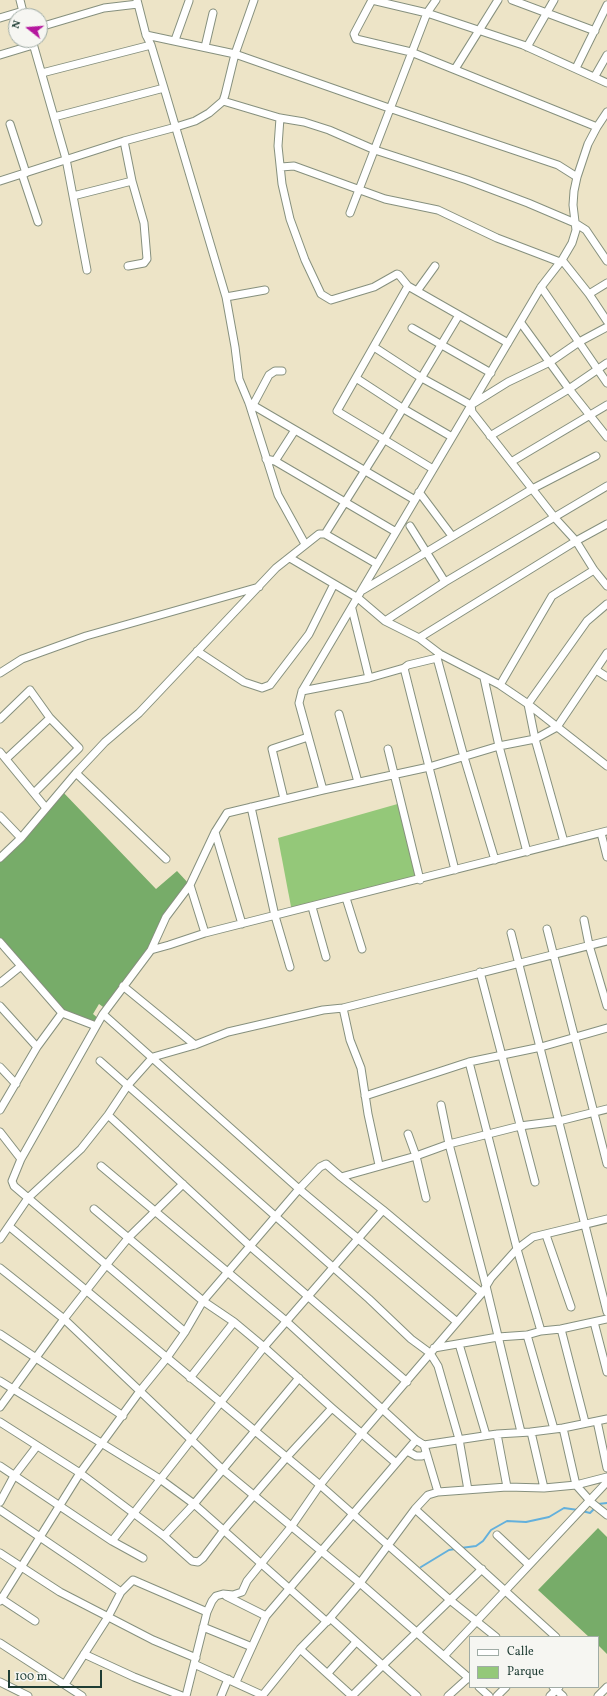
<!DOCTYPE html>
<style>
body{margin:0}
#map{position:relative;width:607px;height:1696px;overflow:hidden;background:#ede4c7;font-family:Vollkorn,serif}
canvas{display:block}
.legend{position:absolute;left:469px;top:1636px;width:130px;height:52px;box-sizing:border-box;background:#f6f6f2;border:1px solid #a0aca6;margin:0;padding:5px 7px;list-style:none;font-size:12px;color:#1f3d34}
.legend li{display:flex;align-items:center;gap:8px;height:20px}
.legend b{width:20px;border:1px solid #a0aca6}
.north{position:absolute;left:8px;top:8px;width:40px;height:40px;box-sizing:border-box;background:#f6f6f2;border:1px solid #a0aca6;border-radius:50%;rotate:287deg;font-size:11px;font-weight:700;line-height:16px;text-align:center;color:#1f3d34}
.north::after{content:'';display:block;margin:auto;width:14px;height:18px;background:#b5179e;clip-path:polygon(50% 0,100% 100%,50% 72%,0 100%)}
.scale{position:absolute;left:8px;top:1670px;width:94px;height:18px;box-sizing:border-box;border:2px solid #1f3d34;border-top:0;padding-left:5px;font-size:12px;line-height:14px;white-space:nowrap;color:#1f3d34;-webkit-text-stroke:3px #f6f6f2;paint-order:stroke}
</style>
<div id="map">
<canvas width="607" height="1696"></canvas>
<ul class="legend">
<li><b style="height:5px;background:#fff"></b>Calle</li>
<li><b style="height:11px;background:#94c879"></b>Parque</li>
</ul>
<div class="north">N</div>
<div class="scale">100 m</div>
</div>
<script>
const c = document.querySelector('canvas').getContext('2d');
c.lineJoin = 'round';
function fill(path, color) { c.fillStyle = color; c.fill(path, 'evenodd'); }
const toPath = rows => new Path2D(rows.map(r => 'M' + r).join(''));
function strokePath(path, color, width, dash) { c.strokeStyle = color; c.lineWidth = width; c.lineCap = dash ? 'butt' : 'round'; c.setLineDash(dash || []); c.stroke(path); }
const green = toPath([
 [401,803,420,880,292,912,278,838]
]);
const forest = toPath([
 [61,790,156,889,177,871,190,885,178,899,151,950,106,1009,99,1004,93,1014,99,1019,96,1026,62,1013,0,942,0,858],
 [598,1528,607,1537,607,1654,598,1645,598,1637,589,1637,538,1590]
]);
const stream = toPath([
 [598,1504,607,1503],
 [582,1511,590,1513,595,1508],
 [461,1548,476,1546,483,1541,491,1530,507,1521,526,1522,549,1517,564,1508,578,1510],
 [421,1567,449,1550,455,1549]
]);
const minor = toPath([
 [20,0,24,16],
 [137,0,146,35,151,45,164,88,226,297,235,347,239,379,249,403,278,495,305,544],
 [372,0,354,34,356,39,411,52,597,127],
 [372,0,427,13,523,45,607,83],
 [512,0,595,31],
 [0,18,23,11],
 [40,27,104,8,138,4],
 [146,35,235,54,389,108,558,165,577,177],
 [32,40,66,159,87,270],
 [175,40,189,1],
 [205,47,213,13],
 [527,47,554,0],
 [0,55,33,45],
 [576,68,607,5],
 [455,69,498,0],
 [42,73,151,45],
 [595,76,607,55],
 [223,101,280,118,304,122,329,130,375,150,467,180,528,203,575,223,586,230,607,261],
 [54,117,164,88],
 [280,118,278,146,282,184,290,219,305,260,321,294,331,300,374,287,397,274,399,275,408,286,337,411,433,469],
 [10,124,26,173],
 [281,167,294,166,385,199,438,210,497,238,560,262],
 [22,174,38,222],
 [0,181,124,141,176,127,195,121,209,113,223,101,225,95,235,54,254,0],
 [73,196,132,181,124,141],
 [350,213,427,13,436,0],
 [562,260,589,294,607,321],
 [128,266,144,263,147,259,144,223,132,181],
 [408,286,508,343],
 [541,287,607,383],
 [417,291,435,266],
 [589,294,607,283],
 [226,297,265,290],
 [521,323,569,389,607,437],
 [412,328,491,373],
 [374,347,420,377,471,405,472,412,555,518,576,541,594,570,607,586],
 [356,378,402,408,452,437],
 [249,403,415,500],
 [253,405,269,375,275,371,282,371],
 [471,405,508,382,550,362,579,342,607,327],
 [490,436,569,389,607,363],
 [266,459,275,461,396,532],
 [275,461,295,430],
 [511,462,607,405],
 [419,492,452,536],
 [410,526,445,582],
 [325,534,377,564],
 [290,558,358,598,385,621,419,638,440,654,500,685,528,704,607,766],
 [363,590,532,489,596,456],
 [352,609,369,678],
 [385,621,445,582,607,486],
 [419,638,576,541,607,524],
 [197,651,244,682,262,688,270,685,309,634,334,584],
 [440,654,437,658,408,665,404,668,455,870],
 [437,658,464,757,495,860],
 [596,670,607,677],
 [0,673,22,659,86,636,259,587],
 [484,678,499,746,527,852],
 [500,685,552,596,594,570],
 [302,691,369,678,404,668],
 [339,714,358,782],
 [0,719,30,690,50,718,6,759],
 [388,749,420,880],
 [0,752,46,808],
 [76,773,166,859],
 [323,790,299,703,302,691,541,287,562,260,572,243,576,230,573,205,574,191,577,177,588,144,597,127,607,112],
 [34,793,79,748,50,718],
 [284,799,272,749,308,737],
 [251,807,275,916,290,967],
 [0,816,21,838],
 [215,832,242,924],
 [601,833,607,857],
 [564,842,535,739,528,704,587,621,607,604],
 [0,858,21,838,76,773,105,742,139,713,276,568,319,534,325,534,384,440,459,315],
 [190,885,205,933],
 [346,898,362,949],
 [312,907,326,957],
 [584,920,589,945,607,1006],
 [547,929,607,1164],
 [511,933,607,1312],
 [0,942,62,1013],
 [151,950,166,917,190,885,215,832,227,813,323,790,429,767,499,746,535,739,557,727,607,653],
 [480,972,535,1182],
 [0,983,21,966],
 [123,986,195,1045],
 [0,1006,37,1047],
 [343,1008,350,1040,361,1068,368,1114,379,1165],
 [103,1014,299,1189,457,1322],
 [100,1061,369,1299,411,1339,430,1353,438,1366,459,1439,468,1490],
 [469,1062,517,1249,541,1331],
 [0,1067,16,1084],
 [365,1096,469,1062,541,1047,607,1028],
 [441,1105,449,1144,486,1286,521,1432],
 [0,1110,37,1047,62,1013,96,1026],
 [108,1115,250,1246,407,1382],
 [0,1132,21,1159],
 [408,1134,416,1156,426,1198],
 [101,1166,286,1321,416,1440,424,1445,438,1492],
 [94,1209,203,1301,234,1322,264,1347,332,1408,396,1463],
 [10,1227,320,1485,450,1600,496,1637],
 [546,1235,571,1307],
 [0,1239,28,1198,81,1149,108,1115,128,1085,153,1057,195,1045,228,1032,323,1010,343,1008,607,941],
 [0,1268,64,1319,222,1469,360,1583,470,1679],
 [482,1293,383,1210,341,1177,416,1156,449,1144,520,1126,559,1121,607,1109],
 [594,1322,607,1372],
 [561,1329,585,1422],
 [185,1332,14,1186,12,1181,21,1159,103,1014,151,950,169,945,205,933,607,831],
 [0,1334,123,1416],
 [527,1335,554,1429],
 [459,1344,486,1435],
 [434,1348,498,1337,527,1335,541,1331,561,1329,607,1319],
 [190,1378,234,1322],
 [0,1381,160,1479,194,1504,327,1622],
 [0,1407,64,1319,107,1264,129,1237,183,1184],
 [597,1421,607,1468],
 [0,1422,80,1473,164,1536,192,1561,198,1562,203,1558,224,1530,286,1458,332,1408],
 [563,1428,576,1485,592,1503,607,1515],
 [531,1432,544,1488],
 [497,1434,507,1487],
 [424,1445,497,1434,531,1432,563,1428,607,1419],
 [407,1451,416,1456,422,1456,426,1453],
 [0,1466,112,1541,143,1558],
 [0,1502,14,1476,37,1446],
 [415,1509,556,1637],
 [0,1510,121,1592],
 [497,1535,529,1565],
 [164,1536,194,1504,299,1378],
 [112,1541,264,1347,383,1210],
 [0,1553,60,1592,153,1640,196,1658],
 [226,1596,266,1616],
 [0,1598,35,1621],
 [0,1601,80,1473,140,1391,166,1359,185,1332,203,1301,299,1189,320,1167,326,1164,341,1177],
 [330,1618,417,1696],
 [203,1627,252,1647],
 [0,1643,82,1696],
 [300,1649,352,1696],
 [84,1654,134,1677,182,1696],
 [444,1656,607,1482],
 [194,1664,262,1695],
 [328,1673,356,1642],
 [0,1682,28,1696],
 [236,1682,266,1616,416,1440],
 [65,1684,108,1617,121,1592,133,1580,207,1612],
 [479,1687,489,1696],
 [553,1687,563,1696],
 [186,1696,207,1612,212,1601,216,1596,223,1594,233,1595,242,1592,247,1581,291,1527,320,1485,362,1433,482,1293,491,1278,517,1249,533,1237,607,1219],
 [221,1696,228,1679],
 [262,1696,300,1649,330,1618,360,1583,415,1509,428,1495,438,1492,507,1487,544,1488,576,1485,607,1477],
 [352,1696,382,1666,482,1569],
 [448,1696,468,1678],
 [497,1696,506,1687],
 [550,1696,559,1687],
 [598,1696,607,1687]
]);
fill(green, '#94c879');
fill(forest, '#77ac69');
strokePath(stream, '#63b0dc', 2);
strokePath(minor, '#86907e', 9);
strokePath(minor, '#fff', 7);
</script>
